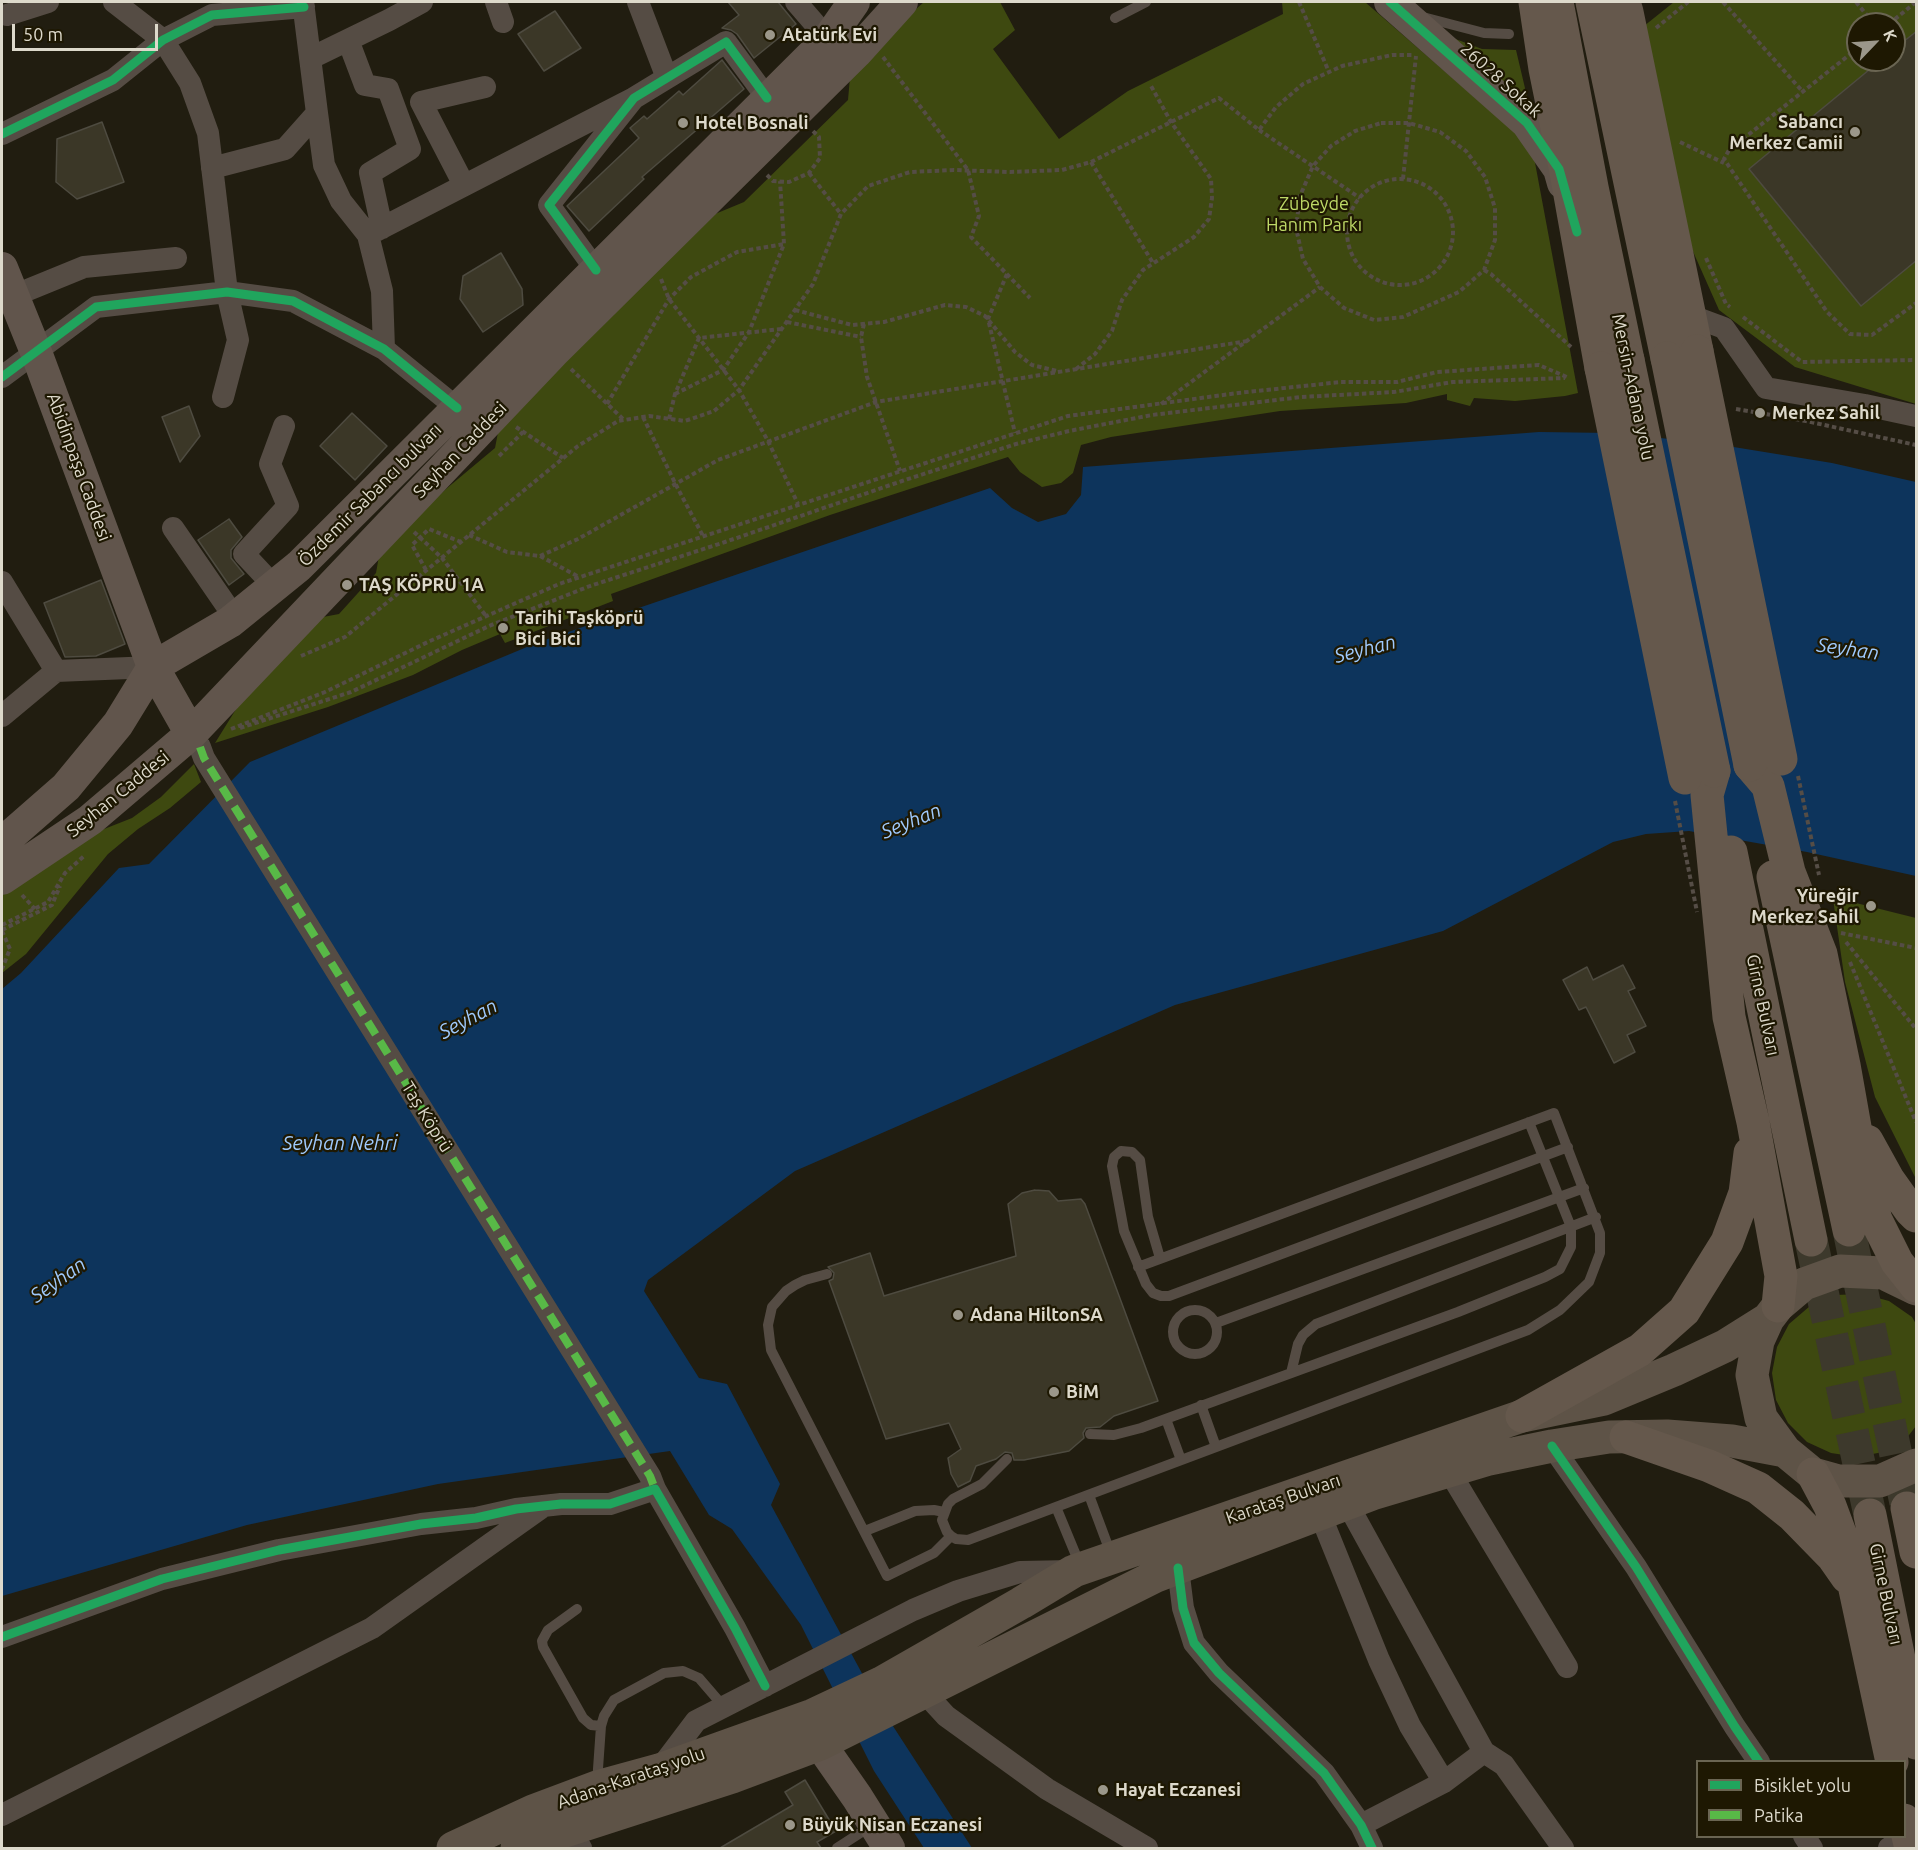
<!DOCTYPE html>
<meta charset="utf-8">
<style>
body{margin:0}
#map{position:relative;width:1918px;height:1850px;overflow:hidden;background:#211d10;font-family:Ubuntu,sans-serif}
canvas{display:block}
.frame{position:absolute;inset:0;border:3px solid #ddd9cb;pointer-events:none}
.legend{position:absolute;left:1696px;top:1760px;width:210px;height:78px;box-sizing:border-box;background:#1e1802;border:2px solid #6a6552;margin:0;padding:8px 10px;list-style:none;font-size:18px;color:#ddd9cb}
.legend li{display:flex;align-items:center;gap:12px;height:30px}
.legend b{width:30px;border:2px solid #6a6552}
.north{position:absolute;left:1846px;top:12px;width:60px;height:60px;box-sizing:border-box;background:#1e1802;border:2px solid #6a6552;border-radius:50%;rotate:65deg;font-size:16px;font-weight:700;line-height:24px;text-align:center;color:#ddd9cb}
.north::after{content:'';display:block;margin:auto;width:21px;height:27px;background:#9b978a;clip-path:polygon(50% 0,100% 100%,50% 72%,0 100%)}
.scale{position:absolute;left:12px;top:24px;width:146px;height:27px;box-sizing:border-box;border:3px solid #ddd9cb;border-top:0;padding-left:8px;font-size:18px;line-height:21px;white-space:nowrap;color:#ddd9cb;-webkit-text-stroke:4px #1e1802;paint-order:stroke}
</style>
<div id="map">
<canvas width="1918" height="1850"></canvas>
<div class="frame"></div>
<ul class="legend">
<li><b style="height:8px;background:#20a55d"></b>Bisiklet yolu</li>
<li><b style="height:8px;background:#58b947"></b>Patika</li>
</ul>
<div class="north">K</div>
<div class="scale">50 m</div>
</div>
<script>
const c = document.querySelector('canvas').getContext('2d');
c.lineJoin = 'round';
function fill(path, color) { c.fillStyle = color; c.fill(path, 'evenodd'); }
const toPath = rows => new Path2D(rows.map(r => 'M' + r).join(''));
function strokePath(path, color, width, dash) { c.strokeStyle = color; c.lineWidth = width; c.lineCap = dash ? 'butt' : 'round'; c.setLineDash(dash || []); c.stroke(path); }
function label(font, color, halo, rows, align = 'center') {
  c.font = font + ' Ubuntu,sans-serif'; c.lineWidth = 4.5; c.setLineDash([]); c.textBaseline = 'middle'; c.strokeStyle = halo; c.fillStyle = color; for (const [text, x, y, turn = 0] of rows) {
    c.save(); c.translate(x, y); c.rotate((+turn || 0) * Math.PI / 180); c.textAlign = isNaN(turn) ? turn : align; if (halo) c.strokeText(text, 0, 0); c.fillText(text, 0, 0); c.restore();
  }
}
const green = toPath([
 [924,2,1000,2,1015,30,993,49,1059,139,1128,91,1283,14,1282,2,1365,2,1503,122,1521,133,1533,152,1578,393,1565,396,1515,401,1474,398,1470,406,1447,400,1447,394,1406,403,1280,411,1111,437,1081,445,1073,473,1061,483,1042,487,1020,472,1008,457,830,515,611,594,613,601,505,643,500,634,462,650,413,675,328,707,215,743,238,706,323,617,339,614,376,573,380,550,446,489,495,448,501,417,703,219,744,202,848,100,851,66],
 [1674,2,1916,2,1916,404,1795,367,1719,310,1679,220,1639,30],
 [1858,24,1894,24,1894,60,1858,60],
 [1445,35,1482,49,1516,50,1529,105],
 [194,764,201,782,170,808,138,829,108,854,26,954,2,973,2,884,89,835,132,818,161,797],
 [1832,892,1852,902,1916,918,1916,1179,1875,1097,1845,982],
 [1863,1294,1889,1301,1912,1317,1916,1324,1916,1426,1906,1439,1883,1452,1857,1457,1831,1453,1807,1442,1788,1423,1776,1400,1772,1373,1777,1347,1789,1324,1810,1306,1835,1295]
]);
const water = toPath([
 [1539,432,1611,433,1709,443,1832,463,1916,482,1916,876,1807,852,1689,831,1646,834,1613,842,1443,931,1175,1005,795,1171,648,1280,644,1291,699,1378,727,1384,780,1484,771,1505,878,1703,972,1848,924,1848,874,1771,801,1625,732,1529,709,1515,670,1451,438,1484,247,1525,2,1596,2,989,21,973,119,868,149,864,250,762,539,642,990,488,1012,508,1038,522,1066,514,1081,495,1083,467]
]);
const building = toPath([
 [728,2,778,2,796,24,754,58,737,34,731,30,722,28,739,15,728,2],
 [555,11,581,48,544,71,518,34,555,11],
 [1917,31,1917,260,1861,306,1749,169,1881,60,1894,60,1894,49,1917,31],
 [722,60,744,89,642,177,644,179,589,231,567,206,639,138,630,128,644,116,647,119,679,91,683,95,722,60],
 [102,122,124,182,77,199,56,182,57,139,102,122],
 [501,253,522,289,523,305,483,332,460,299,463,276,501,253],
 [189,406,200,436,180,462,162,417,189,406],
 [352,413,387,446,355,480,320,446,352,413],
 [229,519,242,537,231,550,231,558,244,574,229,585,198,540,229,519],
 [101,580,125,644,96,656,65,657,44,603,101,580],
 [1623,965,1635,988,1628,991,1646,1026,1627,1035,1635,1052,1614,1063,1586,1007,1579,1010,1563,980,1587,967,1593,980,1623,965],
 [1035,1190,1049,1191,1058,1201,1081,1199,1085,1204,1158,1401,1114,1416,1100,1427,1086,1428,1083,1433,1084,1438,1069,1451,1024,1460,1014,1460,1012,1453,1005,1452,996,1459,976,1466,970,1481,958,1487,951,1474,948,1458,961,1449,949,1423,886,1439,829,1281,833,1279,834,1273,828,1267,870,1253,884,1296,1016,1256,1008,1204,1022,1193,1035,1190],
 [805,1780,836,1831,817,1842,821,1848,720,1848,793,1805,785,1792,805,1780]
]);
const highwayTunnel = toPath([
 [1849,1230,1907,1508],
 [1811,1240,1870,1515]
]);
const path = toPath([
 [1299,2,1329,72],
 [1723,2,1803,92],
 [1856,2,1874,24],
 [1889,24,1916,2],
 [1656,28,1688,2],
 [1858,48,1729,150,1724,159,1827,312,1850,334,1872,335,1916,303],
 [883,57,968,170,979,216,971,237,1030,298],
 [1381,123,1409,123,1440,132,1466,151,1485,177,1495,208,1495,240,1484,270,1459,292,1403,317,1374,320,1344,308,1320,287,1303,259,1296,228,1300,196,1313,166,1331,146,1355,131,1381,123],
 [1259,130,1360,198],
 [1680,142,1724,163],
 [1091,162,1153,263],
 [809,173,841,214],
 [767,175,773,181,789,182,809,173,820,158,819,137,813,131],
 [1403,179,1416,56],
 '1347 232a53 53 0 1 1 106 0a53 53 0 1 1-106 0Z',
 [1706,258,1726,304,1730,307],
 [1484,270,1491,274,1571,347],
 [1007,274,988,319,1015,433],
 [661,279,669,299,739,390,768,441,798,504],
 [795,310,852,325,884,322,945,305,966,307,985,316,1015,352,1032,365,1057,371],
 [1743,317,1802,362,1916,360],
 [787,322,861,337],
 [864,324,861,337,867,377,900,471],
 [571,369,624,420],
 [1076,369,1095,354,1112,331,1122,300,1143,270,1194,237,1209,219,1212,198,1211,179,1171,122,1150,84],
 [675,394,723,370,749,332,784,244,780,181],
 [607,404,669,299,691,277,737,252,784,244],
 [1161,404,1320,287],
 [1736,409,1806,421,1916,445],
 [643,417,676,485,703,536],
 [669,419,675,394,699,338,781,329],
 [516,427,563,458],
 [499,456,523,432],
 [414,532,442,558,486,616],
 [469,535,507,552,540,556,579,577],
 [540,556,578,539,718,460,876,402,1247,341],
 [426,570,412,545,429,529,461,542],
 [301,656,345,637,578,446,618,421,649,416,685,421,714,411,739,390,813,284,841,214,868,186,910,172,954,170,1010,172,1062,170,1091,162,1219,98,1259,130,1276,107,1303,84,1342,66,1392,55,1413,55],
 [240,728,351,692,489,626,590,586,725,542,902,481,1016,444,1069,431,1152,415,1301,397,1394,392,1453,382,1565,378],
 [231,729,325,692,430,641,559,584,1068,416,1238,393,1341,382,1397,382,1437,372,1539,365,1569,378],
 [22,895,35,909],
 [2,925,48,902,65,873,84,856],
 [2,930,52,905,60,886],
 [2,931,10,949,2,969],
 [1841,933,1916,948],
 [1846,942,1916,1029],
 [1850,962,1916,1122]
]);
const lane = toPath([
 [1419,16,1484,33,1509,34],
 [1115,18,1146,2],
 [1160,1258,1148,1217,1140,1160,1132,1152,1121,1151,1114,1157,1112,1166,1124,1231,1146,1284,1153,1293,1161,1296,1169,1296,1568,1147],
 [827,1274,805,1280,795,1285,786,1291,772,1307,768,1325,771,1350,887,1576,934,1553,951,1536],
 '1173 1332a22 22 0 1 1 44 0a22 22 0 1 1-44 0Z',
 [1216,1323,1584,1188],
 [1291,1373,1298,1344,1303,1335,1316,1324,1596,1217],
 [1201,1405,1216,1447],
 [1166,1419,1181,1460],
 [1090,1434,1114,1435,1141,1428,1458,1312,1545,1277,1560,1269,1571,1247,1571,1227,1529,1122],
 [1007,1459,982,1484,953,1499,948,1504,942,1520,947,1532,951,1536,956,1539,968,1540,1528,1330,1560,1310,1589,1282,1600,1253,1600,1233,1554,1113,1138,1267],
 [1089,1495,1111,1554],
 [1056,1507,1080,1565],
 [865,1531,915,1511,934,1510,944,1512],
 [577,1609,548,1630,542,1641,543,1647,583,1718,591,1725,601,1726],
 [597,1783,601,1726,604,1716,614,1700,664,1673,683,1671,699,1678,724,1707],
 [837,1848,871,1826]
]);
const street = toPath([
 [114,2,163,40,190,83,208,133,227,292,238,340,223,397],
 [496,2,503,22],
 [638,2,667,78],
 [796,2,828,39],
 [7,15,48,2],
 [348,40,365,85,388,89,410,149,370,173,382,228],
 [311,58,389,20,422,2],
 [317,113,324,165,341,201,368,235],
 [2,134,113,80,163,40,212,15,304,7],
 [212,168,285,149,317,113,303,2],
 [464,185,421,102,485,87],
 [596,270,549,205,634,98,726,42,767,98],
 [13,296,84,267,176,258],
 [1689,315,1724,328,1766,388,1865,405,1916,416],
 [384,349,382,291,368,235,634,98],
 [2,377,96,307,227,292,293,301,384,349,457,408],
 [173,528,235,618],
 [2,582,56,671],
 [274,586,244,554,288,506,270,464,284,426],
 [2,716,56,671,153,667],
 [200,747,204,758,650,1476,655,1489,735,1628,765,1686],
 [1552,1446,1636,1567,1735,1727,1759,1762],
 [1449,1471,1567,1667],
 [1347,1503,1484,1752],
 [1320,1514,1379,1660,1410,1726,1444,1782],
 [1178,1568,1183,1608,1194,1643,1219,1673,1324,1773,1361,1825,1372,1848],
 [2,1637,162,1579,279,1550,421,1524,476,1518,516,1509,561,1504,610,1504,655,1489],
 [924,1692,946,1716,1047,1789,1147,1848],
 [659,1770,696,1721,913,1610,958,1591,1020,1572,1072,1571],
 [2,1815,372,1628,541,1508],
 [1361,1825,1444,1782,1484,1752,1504,1765,1563,1848],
 [568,1830,581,1848],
 [1804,1836,1812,1848],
 [1889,1848,1908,1837]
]);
const secondary = toPath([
 [1390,2,1527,123,1559,169,1563,183],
 [2,268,36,352,153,667,191,734],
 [2,843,66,787,118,724,153,667,230,622,299,566,828,39,854,2],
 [2,879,90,820,191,734,553,353,856,53,902,2],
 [820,1744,857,1797,889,1848]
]);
const primary = toPath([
 [1916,1289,1883,1273,1840,1271,1804,1284,1778,1306,1768,1319,1758,1341,1752,1375,1761,1418,1785,1451,1813,1474,1838,1481,1880,1481,1916,1465],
 [453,1848,533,1811,597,1787,659,1770,813,1715,881,1683,1021,1603,1074,1571,1522,1416,1604,1399,1674,1370,1725,1346,1768,1319],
 [517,1848,568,1830,732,1777,820,1744,1156,1576,1372,1494,1489,1459,1552,1446,1609,1437,1667,1436,1732,1441,1785,1451]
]);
const highway = toPath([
 [1535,2,1545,69,1565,167,1601,368],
 [1557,2,1592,187,1628,360],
 [1592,2,1667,358],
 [1624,2,1627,12,1697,351],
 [1750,765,1768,786,1789,872,1821,954,1844,1065,1864,1178,1876,1220,1897,1262,1916,1286],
 [1714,771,1707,795,1729,1017,1753,1122,1781,1276,1778,1306],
 [1731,852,1811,1240],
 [1773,877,1849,1230],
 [1867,1141,1888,1179,1910,1210,1916,1216],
 [1522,1416,1640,1350,1684,1311,1727,1242,1745,1193,1750,1153],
 [1626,1437,1709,1466,1758,1488,1792,1515,1833,1557,1847,1577],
 [1813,1474,1830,1506,1847,1552,1892,1762],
 [1907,1508,1916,1552],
 [1870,1515,1916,1743],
 [1904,1820,1911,1848]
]);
const pathBridge = toPath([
 [1798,776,1819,875],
 [1675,801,1697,912]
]);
const highwayBridge = toPath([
 [1697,351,1781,759],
 [1667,358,1750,765],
 [1628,360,1714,771],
 [1601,368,1685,778]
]);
const quiet = toPath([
 [200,747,204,758,650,1476,655,1489]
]);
const cycleway = toPath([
 [1390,2,1527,123,1559,169,1577,232],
 [2,134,113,80,163,40,212,15,304,7],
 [596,270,549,205,634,98,726,42,767,98],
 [2,377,96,307,227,292,293,301,384,349,457,408],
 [1552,1446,1636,1567,1735,1727,1759,1762],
 [1178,1568,1183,1608,1194,1643,1219,1673,1324,1773,1361,1825,1372,1848],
 [2,1637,162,1579,279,1550,421,1524,476,1518,516,1509,561,1504,610,1504,655,1489,735,1628,765,1686]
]);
const markers = [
 [770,35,6,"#9b978a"],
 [683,123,6,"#9b978a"],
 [1855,132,6,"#9b978a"],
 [1760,413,6,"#9b978a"],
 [347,585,6,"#9b978a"],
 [503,628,6,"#9b978a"],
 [1871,906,6,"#9b978a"],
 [958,1315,6,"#9b978a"],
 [1054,1392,6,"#9b978a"],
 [1103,1790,6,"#9b978a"],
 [790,1825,6,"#9b978a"]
];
const poiNames = [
 ["Atatürk Evi",782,35],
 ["Sabancı",1843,122,"right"],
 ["Merkez Camii",1843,143,"right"],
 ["Hotel Bosnali",695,123],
 ["Merkez Sahil",1772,413],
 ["TAŞ KÖPRÜ 1A",359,585],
 ["Tarihi Taşköprü",515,618],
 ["Bici Bici",515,639],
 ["Yüreğir",1859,896,"right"],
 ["Merkez Sahil",1859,917,"right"],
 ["Adana HiltonSA",970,1315],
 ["BiM",1066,1392],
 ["Hayat Eczanesi",1115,1790],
 ["Büyük Nisan Eczanesi",802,1825]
];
const streetNames = [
 ["26028 Sokak",1501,80,42],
 ["Mersin-Adana yolu",1633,387,78],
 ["Seyhan Caddesi",460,450,-46],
 ["Abidinpaşa Caddesi",79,467,70],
 ["Özdemir Sabancı bulvarı",370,495,-45],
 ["Seyhan Caddesi",118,794,-39],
 ["Girne Bulvarı",1763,1005,78],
 ["Taș Köprü",427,1117,58],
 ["Karataş Bulvarı",1283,1499,-19],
 ["Girne Bulvarı",1886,1594,78],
 ["Adana-Karataş yolu",631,1778,-19]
];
const parkNames = [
 ["Zübeyde",1314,204],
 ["Hanım Parkı",1314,225]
];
const waterNames = [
 ["Seyhan",1365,649,-14],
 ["Seyhan",1848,649,8],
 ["Seyhan",911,821,-22],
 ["Seyhan",468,1019,-28],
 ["Seyhan Nehri",340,1143],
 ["Seyhan",58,1280,-35]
];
fill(green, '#3e4910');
fill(water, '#0d345c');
fill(building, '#3b3727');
strokePath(building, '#4e4b40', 1.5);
strokePath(highwayTunnel, '#3d392c', 33, [33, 16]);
strokePath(path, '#554d46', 4, [4.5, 3]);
strokePath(lane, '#554c44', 10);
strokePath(street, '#554c44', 22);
strokePath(secondary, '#61554c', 32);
strokePath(primary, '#5e5347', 33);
strokePath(highway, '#65584c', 33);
strokePath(pathBridge, '#554d46', 4, [4.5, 3]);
strokePath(highwayBridge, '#65584c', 33);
strokePath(quiet, '#58b947', 8, [15, 8]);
strokePath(cycleway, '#20a55d', 9);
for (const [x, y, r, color] of markers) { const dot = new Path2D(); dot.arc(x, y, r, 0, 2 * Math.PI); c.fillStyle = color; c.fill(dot); strokePath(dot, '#1e1802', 2); }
label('bold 18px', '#ddd9cb', '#1e1802', poiNames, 'left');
label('18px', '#ddd9cb', '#1e1802', streetNames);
label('18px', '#bed967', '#1e1802', parkNames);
label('italic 20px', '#9fcafe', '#1e1802', waterNames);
</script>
